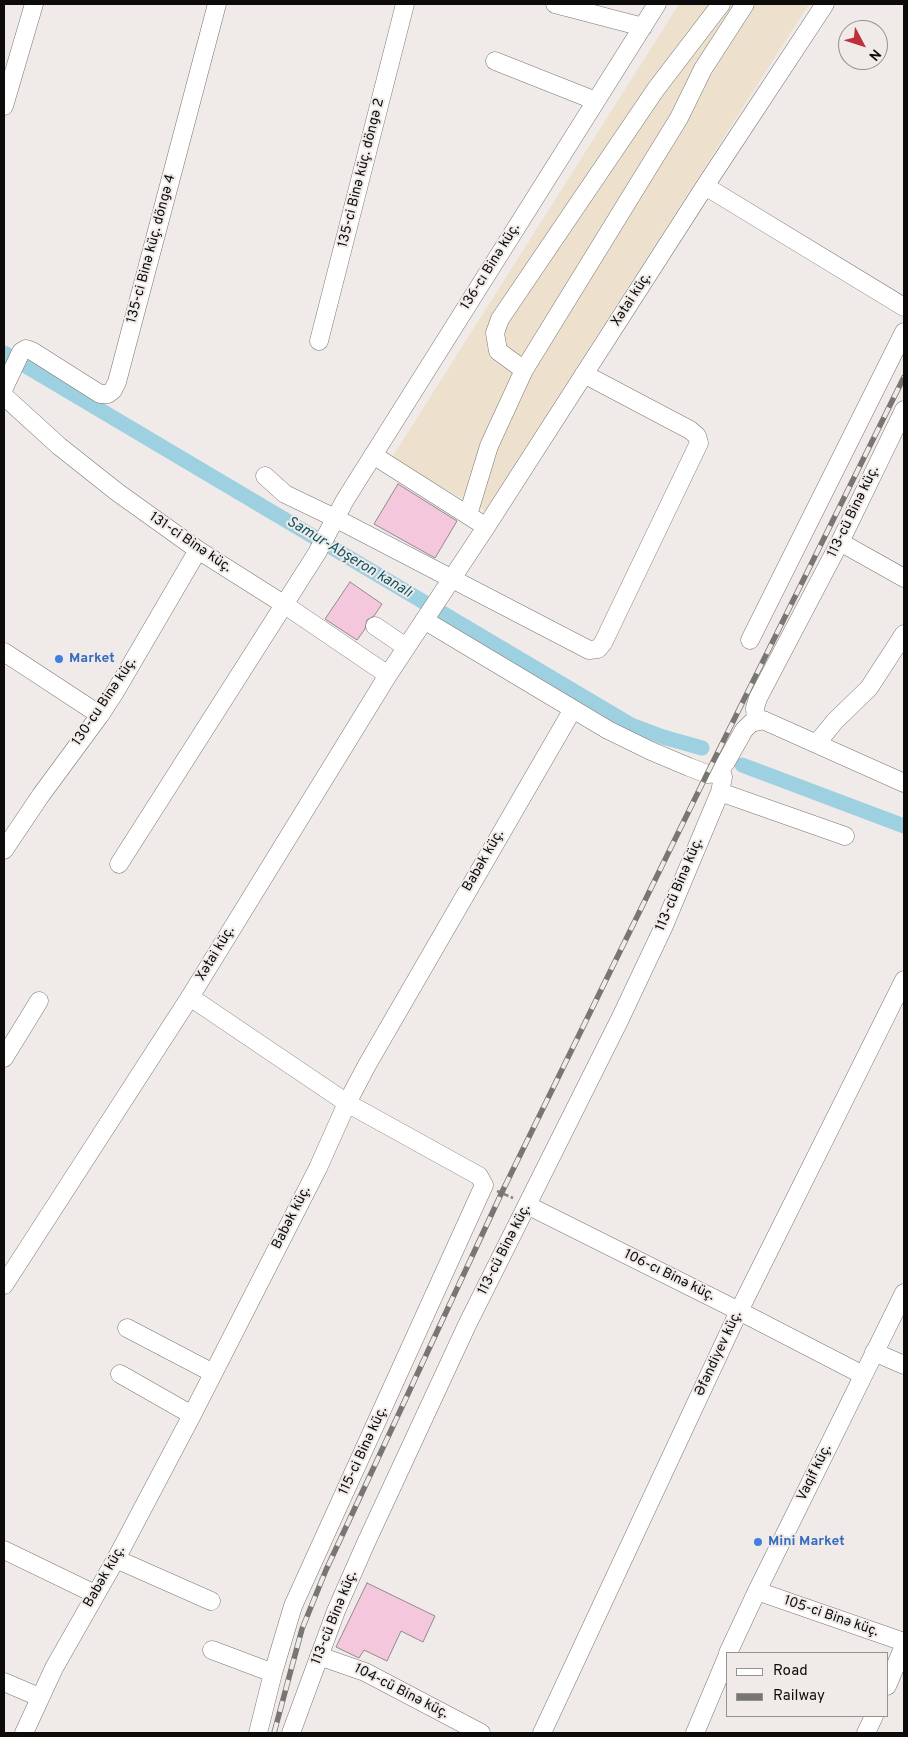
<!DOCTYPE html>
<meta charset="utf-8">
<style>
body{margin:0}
#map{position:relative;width:908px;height:1737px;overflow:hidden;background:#f0ebe8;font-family:Overpass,sans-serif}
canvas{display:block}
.frame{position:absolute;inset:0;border:5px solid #0d0c0a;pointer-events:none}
.legend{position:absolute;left:726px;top:1652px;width:162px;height:65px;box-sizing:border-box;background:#f0ebe8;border:1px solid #95928f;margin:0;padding:6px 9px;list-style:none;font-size:15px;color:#0d0c0a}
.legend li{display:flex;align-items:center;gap:10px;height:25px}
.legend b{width:25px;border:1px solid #95928f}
.north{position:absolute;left:838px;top:20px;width:50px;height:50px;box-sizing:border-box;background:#f0ebe8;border:1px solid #95928f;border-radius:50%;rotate:130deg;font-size:14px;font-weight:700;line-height:20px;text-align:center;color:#0d0c0a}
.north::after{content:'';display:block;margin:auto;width:18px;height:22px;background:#bf2f3c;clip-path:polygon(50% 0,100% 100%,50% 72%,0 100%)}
</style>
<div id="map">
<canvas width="908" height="1737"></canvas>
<div class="frame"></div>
<ul class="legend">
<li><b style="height:6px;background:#fff"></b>Road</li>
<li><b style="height:6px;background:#787673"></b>Railway</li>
</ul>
<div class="north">N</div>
</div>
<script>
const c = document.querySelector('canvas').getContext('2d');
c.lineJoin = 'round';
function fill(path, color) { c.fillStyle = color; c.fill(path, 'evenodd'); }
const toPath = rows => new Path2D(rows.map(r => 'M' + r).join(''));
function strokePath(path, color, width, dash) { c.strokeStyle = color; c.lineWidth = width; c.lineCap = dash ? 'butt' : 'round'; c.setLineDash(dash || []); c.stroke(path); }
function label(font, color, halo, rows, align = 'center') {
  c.font = font + ' Overpass,sans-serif'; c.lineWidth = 4; c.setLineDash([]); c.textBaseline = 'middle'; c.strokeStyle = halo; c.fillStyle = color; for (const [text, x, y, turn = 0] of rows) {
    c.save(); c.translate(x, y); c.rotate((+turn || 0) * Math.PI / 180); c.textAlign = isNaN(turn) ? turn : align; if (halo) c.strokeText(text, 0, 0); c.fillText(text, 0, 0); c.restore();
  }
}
const industrial = toPath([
 [679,4,809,4,485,511,391,459]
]);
const canal = toPath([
 [4,353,631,725,663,737,702,748],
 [742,765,904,826]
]);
const building = toPath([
 [398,484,457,521,435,558,374,524,398,484],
 [350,582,382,604,374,616,367,620,365,629,357,640,325,619,350,582],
 [367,1583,435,1616,423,1642,401,1631,387,1661,364,1650,359,1658,336,1647,367,1583]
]);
const path = toPath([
 [497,1191,513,1198]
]);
const minor = toPath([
 [555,4,643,27],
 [495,61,596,101],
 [4,106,34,4],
 [705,186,904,307],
 [319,341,405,4],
 [524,370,498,351,495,333,500,319,656,89,721,4],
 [4,388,21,352,26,349,32,351,100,394,108,394,113,390,117,382,217,4],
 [4,396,59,446,117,492,198,550,285,605,388,675],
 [373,455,477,521],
 [265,476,285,494,335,518,589,650,598,649,603,643,699,443,697,436,690,430,584,374],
 [468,515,489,446,524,370,679,118,703,69,745,4],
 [840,542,904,578],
 [424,620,608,730,651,751,689,767,707,774,717,773,726,762,744,730,751,723,763,720,904,783],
 [375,626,406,647],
 [750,640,904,332],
 [4,652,100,715],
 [756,721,755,708,758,698,840,542,904,410],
 [817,743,835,721,869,688,904,634],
 [720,792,845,836],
 [4,850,41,795,100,715,115,692,198,550],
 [119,864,317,553,345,500,657,4],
 [190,997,347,1103,479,1176,484,1185,293,1606,273,1673,258,1733],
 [4,1058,39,1001],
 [527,1205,739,1311,863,1375],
 [4,1285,190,997,388,675,486,527,705,186,825,4],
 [127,1328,213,1373],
 [874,1352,904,1365],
 [120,1374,192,1415],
 [4,1550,95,1594],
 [116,1559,211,1601],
 [757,1591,904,1642],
 [212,1650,273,1673],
 [728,1653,757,1591,904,1293],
 [319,1656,365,1672,481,1733],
 [4,1682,39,1697],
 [887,1686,904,1646],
 [24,1733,54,1668,116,1559,192,1415,318,1168,347,1103,367,1065,573,709],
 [291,1733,336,1611,365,1545,467,1325,620,1019,663,928,720,792,723,777,721,770],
 [542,1733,739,1311,904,980],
 [695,1733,727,1657],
 [866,1733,874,1716]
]);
const rail = toPath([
 [274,1733,302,1629,326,1570,502,1192,707,774,904,377]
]);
const markers = [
 [59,659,5,"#3f7fe0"],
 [758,1542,5,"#3f7fe0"]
];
const streetNames = [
 ["135-ci Binə küç. döngə 2",362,173,-76],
 ["135-ci Binə küç. döngə 4",152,249,-75],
 ["136-cı Binə küç.",491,267,-58],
 ["Xətai küç.",632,300,-57],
 ["113-cü Binə küç.",854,512,-64],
 ["131-ci Binə küç.",190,543,34],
 ["130-cu Binə küç.",105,702,-56],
 ["Babək küç.",484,861,-60],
 ["113-cü Binə küç.",680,885,-67],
 ["Xətai küç.",216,954,-59],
 ["Babək küç.",292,1218,-63],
 ["113-cü Binə küç.",505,1250,-63],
 ["106-cı Binə küç.",669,1276,26],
 ["Əfəndiyev küç.",719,1354,-65],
 ["115-ci Binə küç.",364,1451,-65],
 ["Vaqif küç.",815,1473,-64],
 ["Babək küç.",105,1577,-60],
 ["105-ci Binə küç.",831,1617,19],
 ["113-cü Binə küç.",335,1618,-68],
 ["104-cü Binə küç.",401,1692,27]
];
const shopNames = [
 ["Market",69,659],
 ["Mini Market",768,1542]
];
const waterNames = [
 ["Samur-Abşeron kanalı",349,558,31]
];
fill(industrial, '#ede1cd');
strokePath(canal, '#9dd0e1', 15);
fill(building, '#f5c7dc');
strokePath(building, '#8f8a8c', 1);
strokePath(minor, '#7a7673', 19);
strokePath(path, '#878482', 2.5, [5, 2.5]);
strokePath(minor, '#fff', 18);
strokePath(rail, '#787673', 5.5);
strokePath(rail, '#f0ebe8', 4, [11]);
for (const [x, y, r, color] of markers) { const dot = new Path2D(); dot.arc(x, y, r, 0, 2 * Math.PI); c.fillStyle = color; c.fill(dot); strokePath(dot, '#f0ebe8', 2); }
label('14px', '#0d0c0a', '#f0ebe8', streetNames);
label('bold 14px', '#366cbe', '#f0ebe8', shopNames, 'left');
label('italic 15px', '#0d5466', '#f0ebe8', waterNames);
</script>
